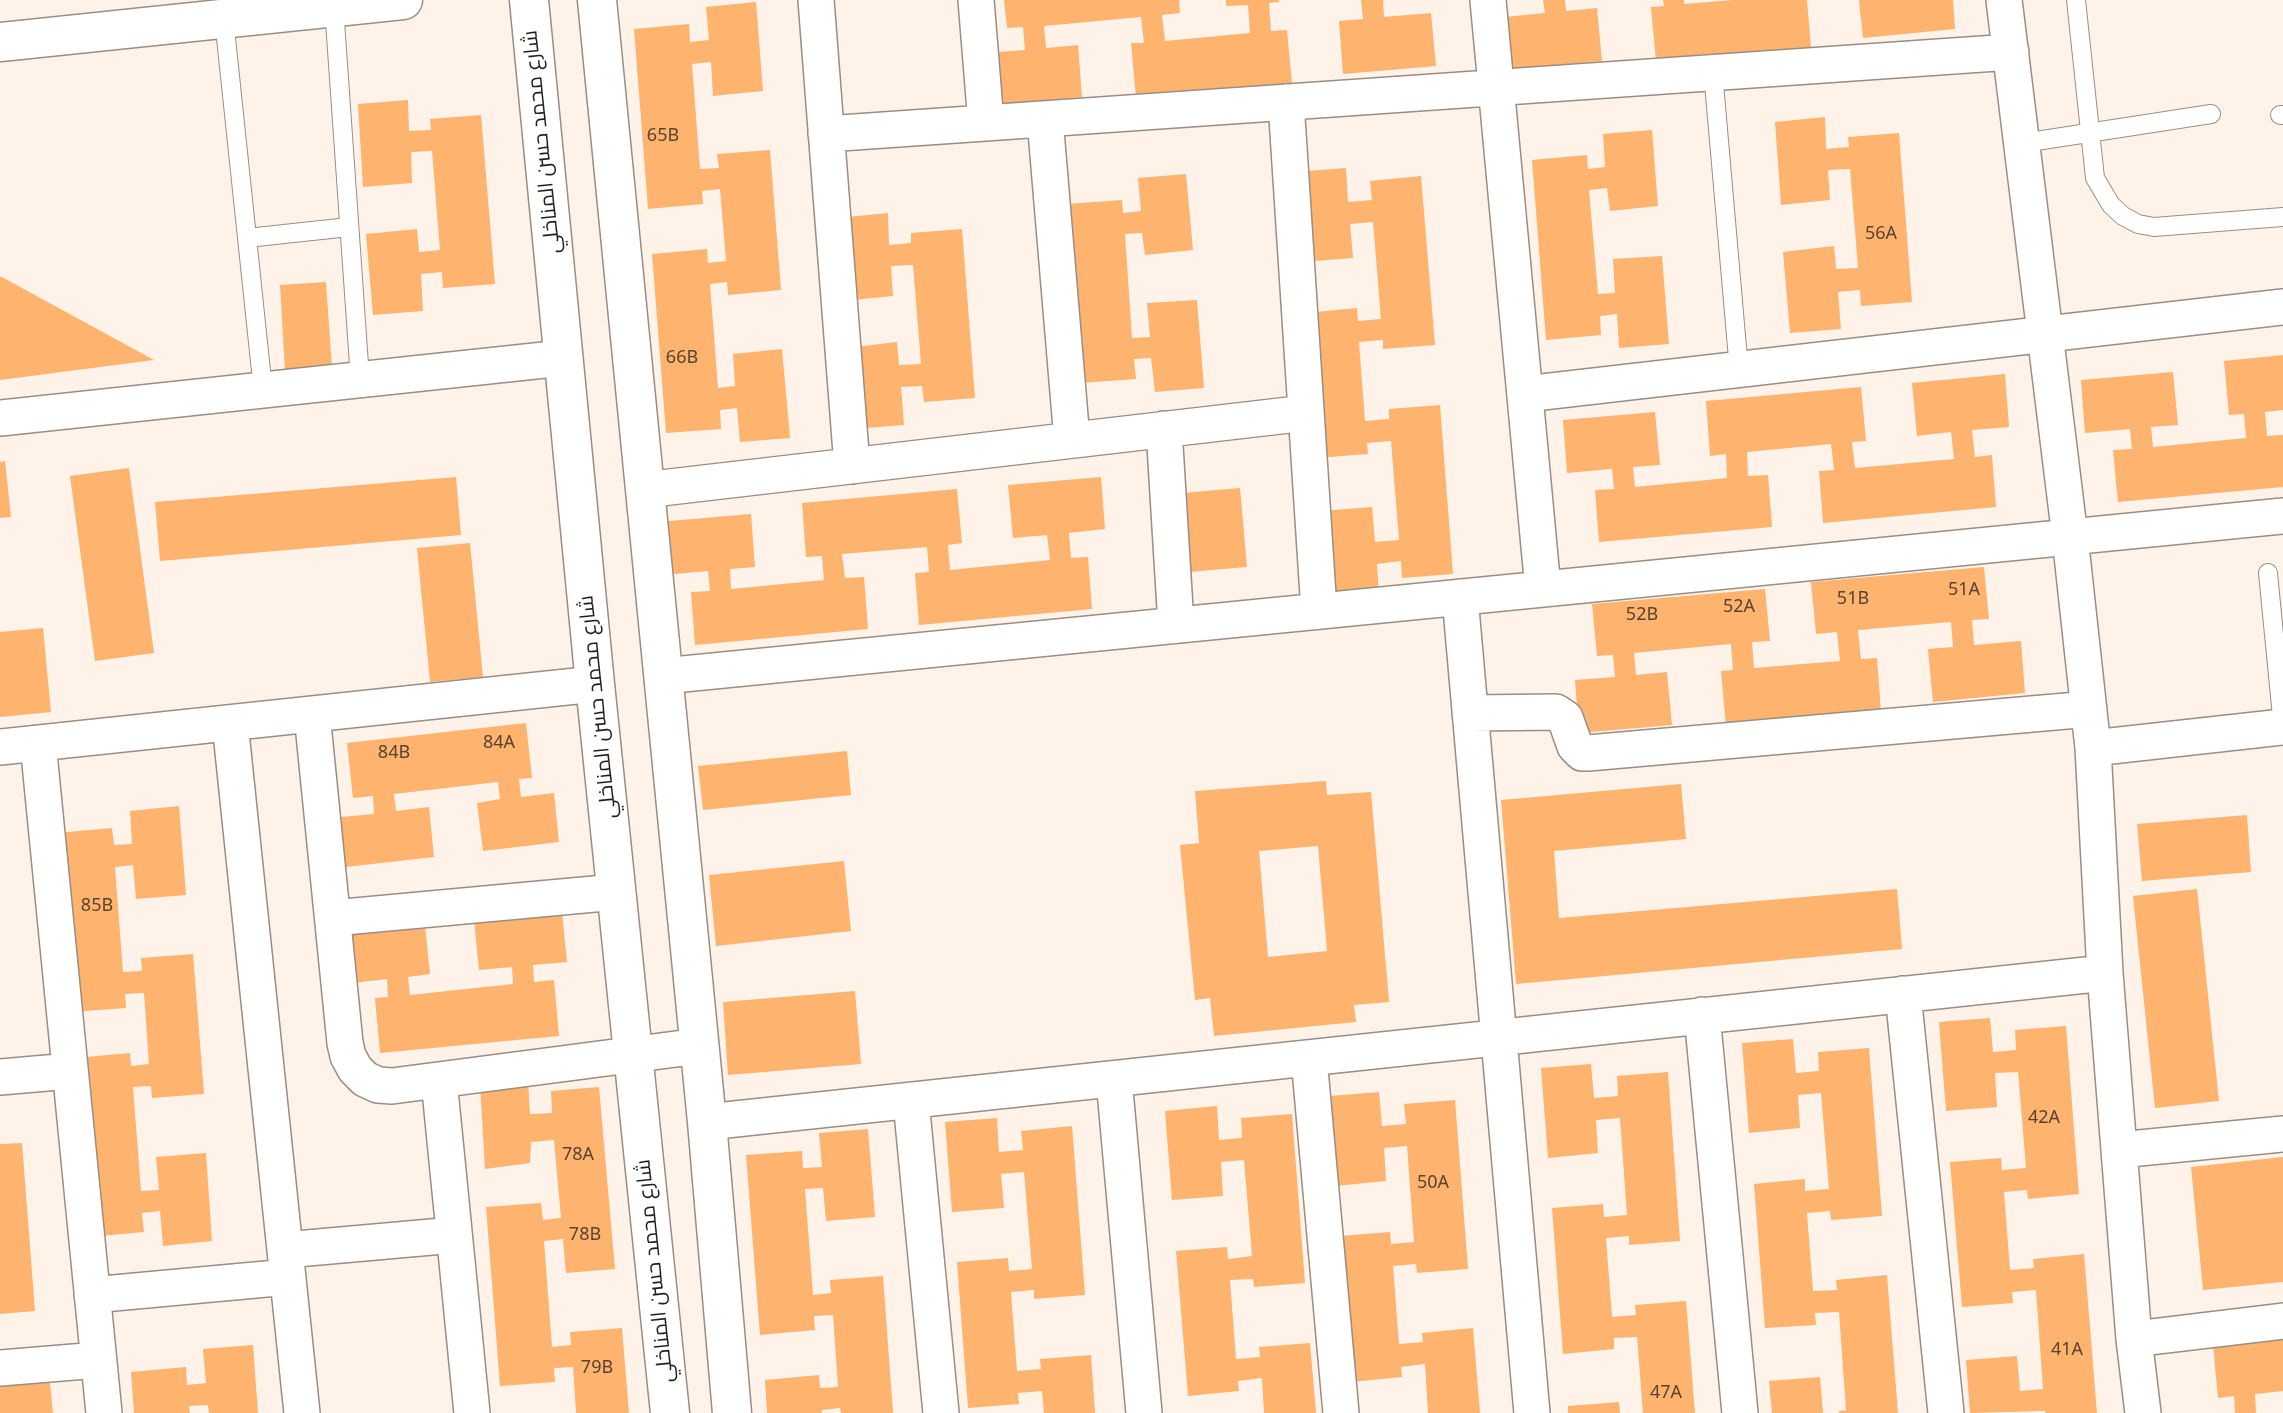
<!DOCTYPE html>
<meta charset="utf-8">
<style>
body{margin:0}
canvas{display:block;background:#fff3e9}
</style>
<canvas width="2283" height="1413"></canvas>
<script>
const c = document.querySelector('canvas').getContext('2d');
c.lineJoin = 'round';
function fill(path, color) { c.fillStyle = color; c.fill(path, 'evenodd'); }
const toPath = rows => new Path2D(rows.map(r => 'M' + r).join(''));
function strokePath(path, color, width, dash) { c.strokeStyle = color; c.lineWidth = width; c.lineCap = dash ? 'butt' : 'round'; c.setLineDash(dash || []); c.stroke(path); }
function label(font, color, halo, rows, align = 'center') {
  c.font = font + ' "Noto Sans",Cairo,sans-serif'; c.lineWidth = 5; c.setLineDash([]); c.textBaseline = 'middle'; c.strokeStyle = halo; c.fillStyle = color; for (const [text, x, y, turn = 0] of rows) {
    c.save(); c.translate(x, y); c.rotate((+turn || 0) * Math.PI / 180); c.textAlign = isNaN(turn) ? turn : align; if (halo) c.strokeText(text, 0, 0); c.fillText(text, 0, 0); c.restore();
  }
}
const building = toPath([
 [1004,0,1179,0,1180,13,1162,15,1165,41,1250,33,1248,5,1226,6,1226,0,1279,0,1279,2,1269,3,1271,31,1287,30,1292,84,1136,98,1131,43,1144,43,1141,17,1044,26,1046,48,1078,45,1082,97,989,105,985,53,1025,50,1023,27,1007,28],
 [1361,0,1383,0,1384,17,1431,13,1436,66,1343,74,1339,21,1363,19],
 [1543,0,1565,0,1566,11,1597,8,1602,61,1509,69,1505,17,1545,13],
 [1663,0,1684,0,1684,4,1733,0,1807,0,1811,48,1656,61,1651,7,1664,6],
 [1859,0,1953,0,1955,29,1863,38],
 [756,2,763,91,713,96,711,62,692,64,700,169,719,168,717,154,770,150,781,290,728,295,727,282,710,284,718,388,735,386,733,354,782,349,790,438,740,442,737,408,720,410,721,429,666,433,652,254,707,249,708,263,726,261,720,189,702,191,703,204,648,209,634,29,689,24,690,42,709,40,706,7],
 [408,100,409,131,431,130,430,119,481,115,495,284,443,288,442,272,421,274,423,311,373,315,366,234,417,229,419,252,440,250,432,151,411,152,412,183,363,187,358,104],
 [1825,117,1826,149,1849,147,1848,137,1899,133,1912,302,1861,306,1860,290,1838,292,1841,329,1790,333,1783,252,1834,246,1836,269,1858,268,1850,169,1828,170,1830,200,1781,205,1775,122],
 [1652,130,1658,206,1610,211,1607,188,1589,190,1598,294,1615,293,1613,259,1662,256,1669,344,1619,348,1617,314,1600,316,1601,335,1546,340,1532,160,1587,155,1588,169,1605,167,1603,134],
 [1346,168,1348,202,1372,200,1370,181,1421,176,1435,345,1383,349,1383,340,1359,342,1365,421,1389,419,1389,409,1440,405,1453,574,1402,578,1401,561,1377,564,1379,596,1328,600,1321,511,1372,507,1375,542,1399,540,1391,441,1367,443,1368,454,1317,458,1306,313,1357,308,1358,321,1381,319,1373,222,1350,224,1353,258,1302,262,1294,172],
 [1186,174,1193,250,1145,255,1142,233,1125,234,1132,338,1150,337,1147,303,1197,300,1204,388,1155,392,1151,358,1134,359,1136,379,1081,383,1067,204,1122,200,1123,213,1141,211,1138,178],
 [888,213,889,245,911,243,911,233,962,229,975,398,924,402,922,386,901,387,904,425,853,429,846,348,897,342,899,365,921,364,913,265,891,266,893,296,843,301,838,218],
 [0,276,154,360,0,380],
 [326,282,332,368,285,371,280,285],
 [2283,355,2283,410,2265,412,2267,436,2283,435,2283,487,2118,502,2113,450,2132,449,2130,429,2085,433,2081,380,2173,372,2178,425,2151,427,2153,447,2246,438,2244,414,2229,415,2224,361],
 [2005,374,2009,427,1972,430,1975,457,1992,455,1996,507,1823,523,1819,471,1834,470,1831,444,1747,452,1748,476,1768,475,1772,527,1599,542,1595,490,1614,489,1612,469,1567,473,1563,420,1655,412,1660,465,1633,467,1635,487,1727,478,1726,454,1710,456,1706,401,1861,387,1866,441,1852,442,1855,468,1954,459,1951,432,1917,436,1912,383],
 [5,461,11,517,0,518,0,462],
 [129,468,154,653,95,661,70,476],
 [456,477,461,535,160,561,155,502],
 [1101,477,1105,529,1069,533,1071,558,1088,557,1092,609,919,625,915,573,929,572,927,547,842,554,845,578,864,577,868,629,695,645,691,592,710,591,708,571,663,575,658,522,751,514,755,567,730,569,731,589,824,580,822,556,806,557,802,503,957,489,962,543,948,545,950,570,1050,560,1047,535,1013,538,1008,485],
 [1240,488,1247,567,1177,573,1171,494],
 [470,543,483,677,430,682,417,548],
 [1984,567,1989,619,1972,620,1974,645,2021,641,2025,693,1933,702,1928,649,1953,647,1951,622,1858,630,1861,659,1877,658,1881,712,1726,726,1721,671,1733,670,1731,644,1634,653,1636,675,1667,672,1672,725,1579,733,1575,680,1615,677,1613,655,1597,656,1592,604,1765,589,1770,641,1752,642,1754,668,1840,661,1837,632,1816,634,1811,582],
 [43,628,51,712,0,717,0,632],
 [526,723,532,778,519,779,521,797,554,793,559,842,483,851,477,803,500,799,498,782,394,794,396,811,429,807,434,857,346,867,341,817,374,814,373,796,353,798,347,743],
 [847,751,851,795,703,810,698,766],
 [1326,781,1327,795,1371,792,1389,1002,1354,1005,1356,1022,1214,1036,1210,998,1195,1000,1180,845,1199,843,1195,791],
 [1318,846,1327,951,1268,957,1259,851],
 [1681,784,1686,839,1554,851,1559,918,1897,889,1902,949,1516,984,1501,800],
 [179,806,186,895,136,899,133,865,115,867,123,972,142,971,141,958,193,954,204,1094,152,1098,151,1086,133,1087,141,1191,159,1190,156,1157,206,1153,212,1241,163,1246,160,1211,142,1213,144,1232,89,1237,75,1058,130,1053,131,1066,149,1064,144,993,125,994,126,1008,71,1012,57,833,112,828,114,845,132,844,130,811],
 [2247,815,2251,872,2142,881,2137,824],
 [844,861,851,931,716,946,709,875],
 [2197,889,2219,1101,2155,1108,2133,896],
 [562,912,567,962,533,965,534,982,554,980,559,1036,380,1053,375,998,388,997,387,979,353,983,349,934,425,926,430,974,408,977,410,995,513,984,512,967,479,970,474,921],
 [855,991,861,1064,728,1075,723,1002],
 [1990,1018,1993,1052,2016,1050,2015,1030,2066,1026,2079,1194,2028,1199,2027,1190,2004,1192,2010,1270,2034,1268,2033,1259,2084,1254,2097,1413,2045,1413,2045,1411,1970,1413,1966,1360,2017,1356,2020,1391,2043,1389,2036,1290,2012,1292,2013,1303,1962,1307,1950,1162,2001,1158,2002,1170,2026,1168,2018,1072,1995,1073,1997,1107,1946,1111,1939,1022],
 [1793,1039,1796,1073,1819,1071,1818,1052,1869,1048,1882,1216,1831,1220,1830,1211,1807,1213,1813,1291,1837,1290,1836,1280,1887,1275,1898,1413,1839,1413,1839,1411,1846,1410,1839,1312,1815,1313,1816,1325,1765,1328,1754,1184,1805,1179,1805,1191,1829,1189,1821,1093,1798,1095,1800,1128,1749,1133,1742,1043],
 [1591,1064,1594,1098,1618,1096,1617,1076,1668,1072,1680,1241,1629,1245,1629,1236,1606,1238,1612,1317,1636,1315,1635,1305,1686,1301,1695,1413,1643,1413,1637,1337,1614,1338,1614,1349,1563,1354,1552,1208,1603,1204,1604,1217,1627,1215,1620,1118,1596,1120,1598,1153,1548,1158,1541,1068],
 [528,1081,530,1114,552,1113,551,1091,599,1087,615,1269,566,1273,563,1239,544,1241,552,1347,571,1345,570,1332,622,1328,629,1413,576,1413,573,1367,554,1368,555,1382,500,1386,486,1207,541,1203,543,1220,561,1218,554,1140,531,1142,530,1163,485,1169,480,1085],
 [1379,1092,1382,1126,1406,1124,1404,1104,1455,1100,1468,1269,1417,1273,1416,1264,1393,1266,1399,1344,1423,1342,1422,1333,1473,1328,1480,1413,1428,1413,1425,1364,1401,1367,1402,1377,1351,1382,1340,1236,1390,1232,1391,1244,1414,1242,1407,1146,1384,1148,1386,1181,1335,1186,1329,1096],
 [1217,1106,1219,1140,1242,1138,1241,1118,1292,1114,1305,1283,1254,1287,1253,1279,1230,1280,1236,1359,1260,1357,1259,1347,1310,1343,1316,1413,1264,1413,1262,1378,1238,1381,1239,1391,1188,1396,1176,1251,1227,1247,1228,1259,1252,1256,1244,1160,1221,1162,1223,1196,1172,1200,1165,1111],
 [997,1118,999,1152,1023,1150,1021,1131,1072,1126,1085,1295,1034,1299,1034,1290,1011,1292,1017,1371,1041,1369,1040,1359,1091,1355,1095,1413,1044,1413,1042,1391,1018,1393,1019,1404,968,1408,957,1262,1008,1258,1009,1271,1032,1269,1024,1172,1001,1174,1004,1208,952,1212,945,1122],
 [868,1129,875,1217,826,1221,823,1188,805,1189,813,1295,831,1293,830,1280,883,1276,893,1413,841,1413,840,1408,822,1410,822,1413,767,1413,765,1380,819,1375,820,1388,838,1387,833,1315,814,1316,815,1330,760,1335,746,1155,802,1151,803,1168,822,1167,819,1133],
 [22,1143,35,1311,0,1314,0,1144],
 [2283,1157,2283,1282,2203,1290,2191,1167],
 [2283,1339,2283,1391,2255,1394,2256,1413,2235,1413,2234,1396,2218,1398,2213,1345],
 [253,1345,258,1413,209,1413,208,1405,189,1406,190,1413,134,1413,131,1372,186,1367,187,1385,206,1383,203,1349],
 [49,1373,53,1413,0,1413,0,1377],
 [1820,1377,1823,1413,1772,1413,1769,1381],
 [1619,1402,1620,1413,1568,1413,1568,1406]
]);
const service = toPath([
 [2076,0,2095,178,2111,205,2123,216,2138,224,2154,227,2283,217],
 [334,7,360,379],
 [224,19,263,390],
 [1713,72,1739,370],
 [2280,115,2283,115],
 [2023,143,2211,114],
 [247,238,349,227],
 [2268,573,2283,727]
]);
const minor = toPath([
 [816,0,852,466],
 [976,0,986,123],
 [1488,0,1543,589],
 [2004,0,2070,537,2093,748,2105,973,2134,1339,2143,1413],
 [1286,102,1319,611],
 [1045,119,1072,440],
 [826,134,2011,52],
 [1525,394,2283,307],
 [0,418,563,358],
 [1164,429,1176,625],
 [644,490,1306,413],
 [1460,597,1532,1413],
 [663,676,2283,516],
 [1470,713,1556,712,1565,718,1575,746,1582,753,1588,753,2089,709],
 [312,714,345,1043,348,1056,355,1069,365,1079,378,1085,392,1086,699,1046],
 [230,723,302,1413],
 [38,743,104,1413],
 [0,747,595,684],
 [2093,748,2283,727],
 [333,918,616,892],
 [1903,994,1946,1413],
 [1702,1015,1740,1413],
 [1309,1058,1341,1413],
 [0,1077,70,1071],
 [1114,1079,1144,1413],
 [439,1080,472,1413],
 [911,1101,941,1413],
 [707,1122,2105,973],
 [2119,1150,2283,1134],
 [285,1250,454,1235],
 [92,1295,288,1277],
 [2134,1339,2283,1321],
 [0,1368,98,1360]
]);
const tertiary = toPath([
 [529,0,595,684,670,1413],
 [597,0,707,1122,732,1413],
 [0,42,403,0]
]);
const numberNames = [
 ["65B",663,136],
 ["56A",1881,234],
 ["66B",682,358],
 ["51A",1964,590],
 ["51B",1853,599],
 ["52A",1739,607],
 ["52B",1642,615],
 ["84A",499,743],
 ["84B",394,753],
 ["85B",97,906],
 ["42A",2044,1118],
 ["78A",578,1155],
 ["50A",1433,1183],
 ["78B",585,1235],
 ["41A",2067,1350],
 ["79B",597,1368],
 ["47A",1666,1393]
];
const streetNames = [
 ["شارع محمد حسن المناخلي",542,142,-96],
 ["شارع محمد حسن المناخلي",598,707,-96],
 ["شارع محمد حسن المناخلي",655,1271,-96]
];
fill(building, '#feb36f');
strokePath(service, '#9a8d81', 20);
strokePath(minor, '#9a8d81', 38);
strokePath(tertiary, '#9a8d81', 41);
strokePath(service, '#fff', 18);
strokePath(minor, '#fff', 35);
strokePath(tertiary, '#fff', 38);
label('18px', '#5a432f', null, numberNames);
label('21px', '#231e1a', '#fff', streetNames);
</script>
